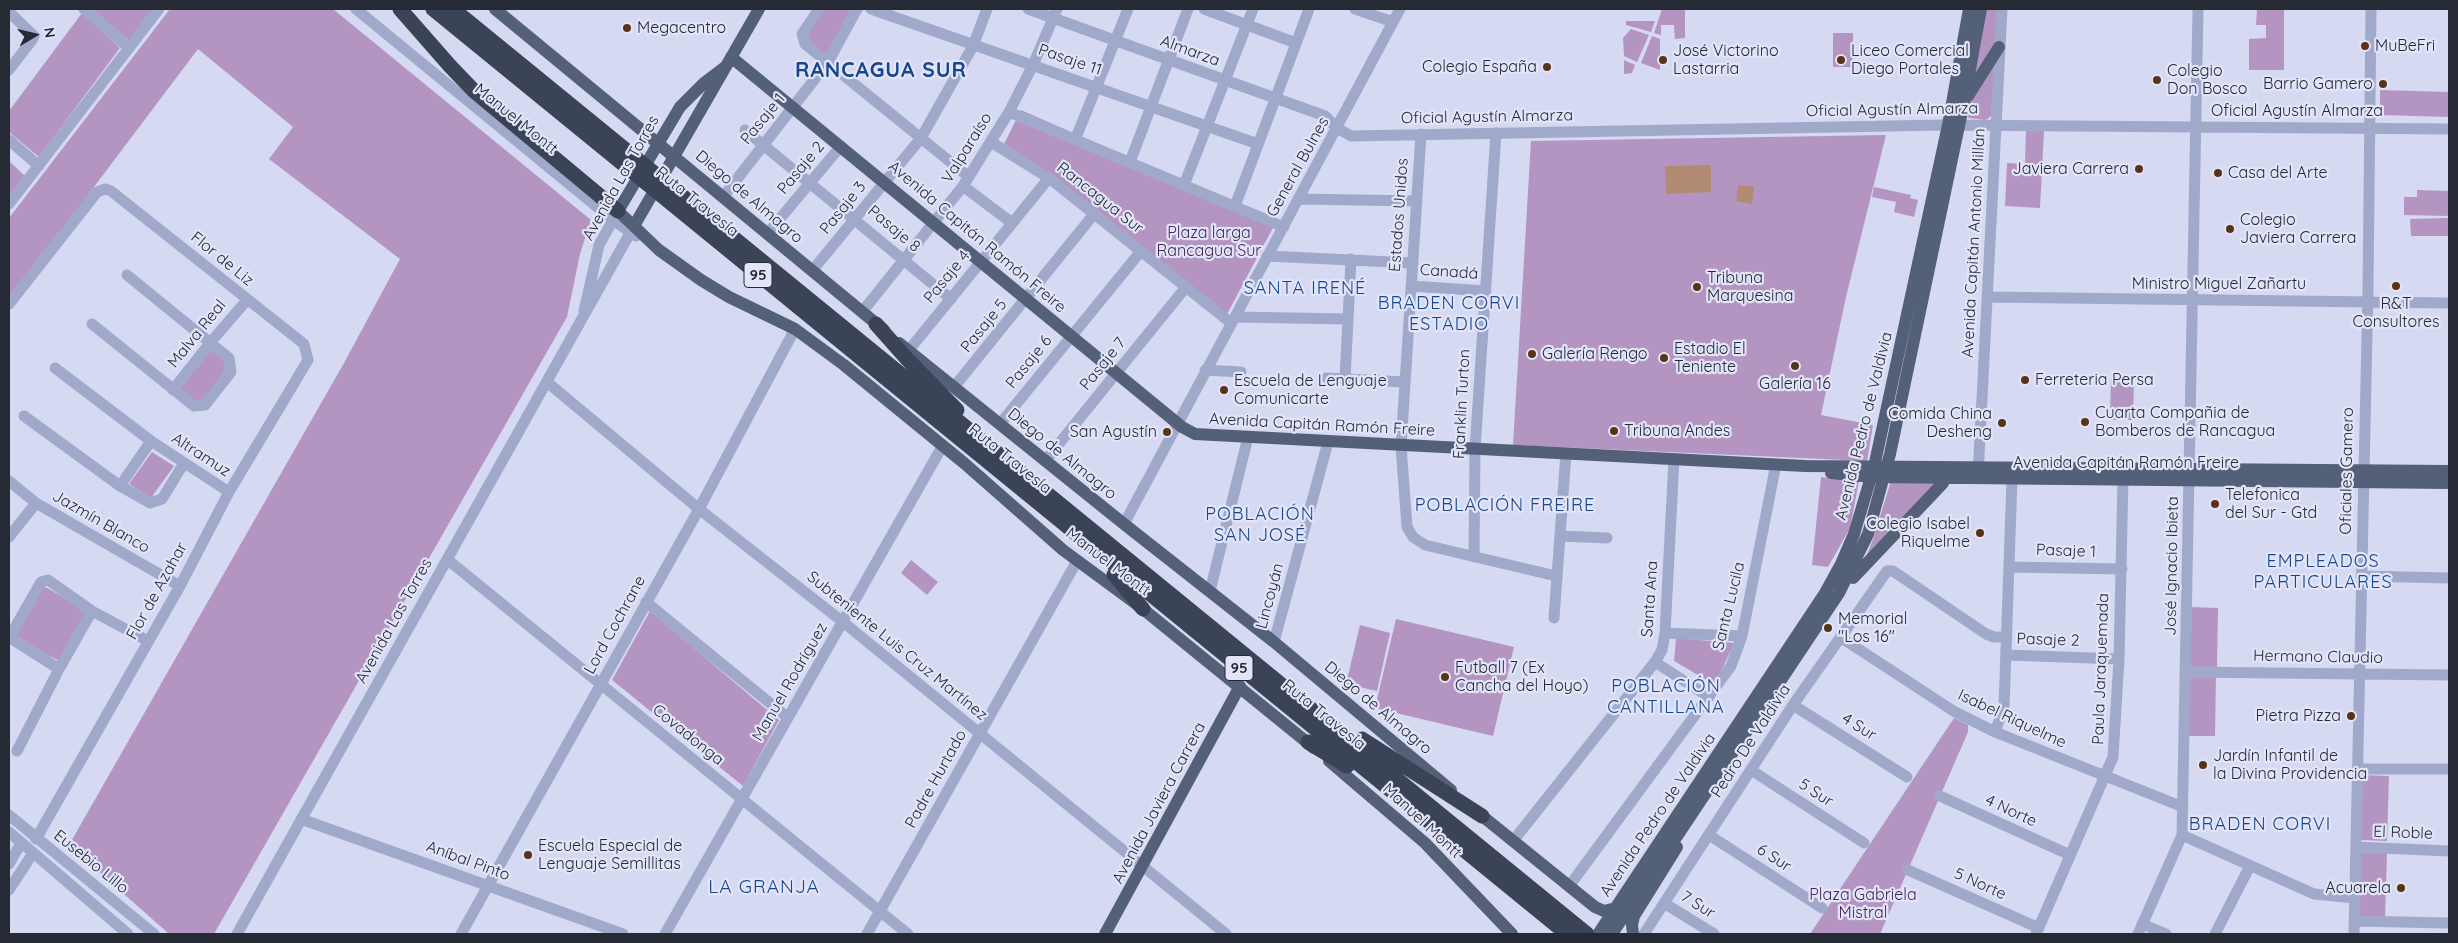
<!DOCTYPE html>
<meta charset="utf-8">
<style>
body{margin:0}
#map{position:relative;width:2458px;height:943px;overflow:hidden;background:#d6d9f2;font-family:Quicksand,sans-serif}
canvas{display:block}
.frame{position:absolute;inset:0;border:10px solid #252a35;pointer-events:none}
.north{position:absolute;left:10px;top:10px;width:50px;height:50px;-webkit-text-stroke:4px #e2e5fa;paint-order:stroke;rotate:81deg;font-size:14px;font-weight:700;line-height:20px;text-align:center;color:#252a35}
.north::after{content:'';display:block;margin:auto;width:18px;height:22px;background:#252a35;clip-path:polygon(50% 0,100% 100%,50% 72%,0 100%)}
</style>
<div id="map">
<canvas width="2458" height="943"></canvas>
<div class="frame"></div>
<div class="north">N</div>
</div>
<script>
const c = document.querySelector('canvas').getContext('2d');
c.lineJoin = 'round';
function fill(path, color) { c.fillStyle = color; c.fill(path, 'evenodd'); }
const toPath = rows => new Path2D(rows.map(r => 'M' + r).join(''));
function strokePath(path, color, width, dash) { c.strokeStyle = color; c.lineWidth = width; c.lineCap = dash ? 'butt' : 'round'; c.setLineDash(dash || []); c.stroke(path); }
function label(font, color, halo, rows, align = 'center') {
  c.font = font + ' Quicksand,sans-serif'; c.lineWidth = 4.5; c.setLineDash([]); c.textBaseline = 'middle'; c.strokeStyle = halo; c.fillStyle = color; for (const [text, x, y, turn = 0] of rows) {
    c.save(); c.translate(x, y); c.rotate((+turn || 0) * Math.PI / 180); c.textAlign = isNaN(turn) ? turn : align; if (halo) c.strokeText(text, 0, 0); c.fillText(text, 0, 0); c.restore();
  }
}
const green = toPath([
 [92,9,161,9,133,44],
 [170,9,333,9,591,220,580,254,567,317,214,934,169,934,69,845,344,363,400,259,269,159,293,127,198,49,14,293,9,294,9,218],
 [819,9,857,9,828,62,802,34],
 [1662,9,1685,9,1685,38,1675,39,1674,25,1661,25,1661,35,1654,33],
 [1985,9,1998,9,1996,42,1973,78],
 [2257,9,2284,9,2284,70,2249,70,2249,39,2266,38,2266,25,2256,25],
 [82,13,120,48,39,157,9,132,9,111],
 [1626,21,1655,21,1651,32,1626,25],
 [1631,29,1649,35,1637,62,1624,56,1623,38],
 [1833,33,1853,33,1853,67,1833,67],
 [1652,36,1660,39,1660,70,1641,63],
 [1624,60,1635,65,1632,73,1624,74],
 [1995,64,1991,116,1986,120,1969,118,1966,115,1967,104],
 [2380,90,2449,92,2449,117,2380,115],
 [1021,110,1276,222,1226,316,1003,146],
 [2026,130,2044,131,2040,208,2005,206,2007,163,2025,164],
 [1886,135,1846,297,1821,415,1873,425,1867,461,1513,445,1531,141],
 [9,161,26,177,9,198],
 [1874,187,1911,195,1910,198,1918,200,1914,217,1894,212,1896,202,1872,197],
 [2417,190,2449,191,2449,216,2404,215,2404,197,2417,197],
 [2449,218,2449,236,2411,236,2410,219],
 [212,347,224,359,226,369,204,401,195,403,179,388],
 [2111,378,2134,379,2133,420,2110,420],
 [152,452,174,466,151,498,129,484],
 [1821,477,1859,481,1850,528,1828,567,1812,565],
 [1891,481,1938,483,1866,557,1873,539],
 [911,560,938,582,927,595,901,573],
 [40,584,88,611,61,662,15,638],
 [2190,607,2218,608,2217,669,2189,669],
 [650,611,779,720,743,786,612,680],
 [1396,619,1514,647,1493,736,1375,708],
 [1360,625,1390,633,1377,691,1346,684],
 [1676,638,1734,643,1715,685,1674,661],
 [2188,674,2216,675,2215,736,2187,736],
 [1954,718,1968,725,1968,732,1880,934,1810,934],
 [2362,775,2389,776,2387,841,2361,840],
 [2360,852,2387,853,2385,918,2359,917]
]);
const water = toPath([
 [1711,165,1711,192,1666,194,1665,166],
 [1738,185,1754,187,1752,204,1736,201]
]);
const minor = toPath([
 [84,9,128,47],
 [356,9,613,220,636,236],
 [819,9,802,34,805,44,969,177],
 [871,9,1258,144],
 [1028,9,1325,116,1337,128,1351,136,1944,125,2449,129],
 [1204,9,1296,43],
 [1355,9,1393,22],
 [9,12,34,36,32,40,9,70],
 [1009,112,1284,227],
 [745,130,951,299],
 [1421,134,1401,446,1407,527,1413,537,1425,545,1556,576],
 [9,140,39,166],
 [1075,140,1128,9],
 [991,142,1049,178,1231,323],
 [1130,162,1188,9],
 [1184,185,1253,9],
 [963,186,1012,223],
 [723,197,828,62,857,9],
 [1299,199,1417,201],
 [9,204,159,9],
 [1235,206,1309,9],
 [767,234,841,146],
 [1267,256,1413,263],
 [812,271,921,138,973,46,987,9],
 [1411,286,1486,291],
 [1988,297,2449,303],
 [9,304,97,192,105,189,111,191,304,344,308,360,229,492,180,586,36,839],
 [584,311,599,245,617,213],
 [862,312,963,186,1009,112,1033,65,1057,9],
 [1235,317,1348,319],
 [92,324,194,406,205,405,231,372,229,358,127,275],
 [909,350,1049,178],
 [55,368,151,441,229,492],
 [1205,370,1241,372],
 [1326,378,1405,382],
 [1345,379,1351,259],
 [547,382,699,509,843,622,1226,934],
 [954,387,1094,214],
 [173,390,210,343,247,300],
 [24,416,120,486,150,503,162,499,184,463],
 [1000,424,1141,251],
 [1045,461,1186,287],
 [1978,476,2002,9],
 [9,481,36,503,180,586],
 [120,486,151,441],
 [1124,524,1400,9],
 [1560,536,1607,538],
 [9,537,36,503],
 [1474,557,1475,449,1496,133],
 [448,560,908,934],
 [2009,567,2122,569],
 [2361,576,2449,578],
 [1210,591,1248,437],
 [646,602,787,717],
 [1554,618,1566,453],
 [1665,633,1742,636],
 [9,637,59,669],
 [1840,637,1955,712,1995,732,2183,807],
 [9,638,41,582,48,580,92,611,148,641],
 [1274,642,1328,442],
 [2006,655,2119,659],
 [1655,662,1709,697],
 [2186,672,2449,675],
 [1793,705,1907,777],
 [1995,732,2004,707,2012,479],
 [17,751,59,669,92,611],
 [2357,769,2449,769],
 [1751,770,1864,843],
 [1940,796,2070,855],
 [9,815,154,934],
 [301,819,623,934],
 [9,832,128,934],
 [1709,835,1822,908],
 [2182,835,2314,894,2355,898],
 [1513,841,1655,662,1662,650,1665,633,1674,459],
 [2356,847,2449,851],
 [9,864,21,843],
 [1908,870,2039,928],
 [1570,885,1731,666,1742,636,1776,464],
 [9,890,33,853],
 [1664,903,1714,934],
 [2355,921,2449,923],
 [2142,924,2166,934],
 [237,934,634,226],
 [461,934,699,509,795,329],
 [665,934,943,445],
 [867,934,1077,561],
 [1644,934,1793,705,1887,571,1893,571,1986,634,1994,637,2007,637],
 [2036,934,2113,757,2119,659,2123,479],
 [2138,934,2182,835,2198,9],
 [2215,934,2250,866],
 [2354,934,2368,288,2371,9]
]);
const major = toPath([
 [495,9,884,330],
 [731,57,1182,427,1195,434,1805,466,2449,471],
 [725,67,704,83,680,107,618,211,659,250,701,280,729,297,795,329,844,365,964,463,1063,550,1143,609,1314,748],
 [1968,96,1999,47],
 [634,226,759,9],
 [899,343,1124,524,1274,642,1451,790],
 [1831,473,1872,477,2449,483],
 [1853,578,1943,483,1946,473],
 [1329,761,1425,843,1512,934],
 [1476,811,1595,907,1604,911,1616,908],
 [1105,934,1240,686],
 [1598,934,1825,593,1841,564,1854,534,1874,467,1948,125,1969,9],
 [1612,934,1839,593,1868,534,1890,454,1964,102,1981,9],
 [1633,934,1632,925,1634,916,1677,847]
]);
const highway = toPath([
 [400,9,450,66,474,91,618,211],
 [433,9,1567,934],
 [453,9,1587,934],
 [876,324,908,360,957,410],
 [1114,575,1143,609],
 [1362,739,1482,816],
 [1308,742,1347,766]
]);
const markers = [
 [627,28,5,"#583318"],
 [2365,46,5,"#583318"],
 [1663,60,5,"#583318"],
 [1841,60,5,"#583318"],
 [1547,67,5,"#583318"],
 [2157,80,5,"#583318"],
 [2383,84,5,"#583318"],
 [2139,169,5,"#583318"],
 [2218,173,5,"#583318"],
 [2230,229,5,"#583318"],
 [2396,286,5,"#583318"],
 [1697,287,5,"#583318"],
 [1532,354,5,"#583318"],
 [1664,358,5,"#583318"],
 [1795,366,5,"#583318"],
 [2025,380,5,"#583318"],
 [1224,390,5,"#583318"],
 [2085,422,5,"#583318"],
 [2002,423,5,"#583318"],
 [1614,431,5,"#583318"],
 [1167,432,5,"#583318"],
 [2215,504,5,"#583318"],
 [1980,533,5,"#583318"],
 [1828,628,5,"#583318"],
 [1445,677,5,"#583318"],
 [2351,716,5,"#583318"],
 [2203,765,5,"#583318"],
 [528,855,5,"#583318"],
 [2401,888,5,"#583318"]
];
const shields = [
 [758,275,28],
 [1239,668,28]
];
const shieldNames = [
 ["95",758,275],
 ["95",1239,668]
];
const poiNames = [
 ["Megacentro",637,28],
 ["MuBeFri",2375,46],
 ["José Victorino",1673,51],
 ["Lastarria",1673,69],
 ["Liceo Comercial",1851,51],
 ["Diego Portales",1851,69],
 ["Colegio España",1537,67,"right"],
 ["Colegio",2167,71],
 ["Don Bosco",2167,89],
 ["Barrio Gamero",2373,84,"right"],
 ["Javiera Carrera",2129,169,"right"],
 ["Casa del Arte",2228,173],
 ["Colegio",2240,220],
 ["Javiera Carrera",2240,238],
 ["Tribuna",1707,278],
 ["Marquesina",1707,296],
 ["R&T",2396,304,"center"],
 ["Consultores",2396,322,"center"],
 ["Estadio El",1674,349],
 ["Teniente",1674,367],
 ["Galería Rengo",1542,354],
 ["Ferreteria Persa",2035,380],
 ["Escuela de Lenguaje",1234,381],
 ["Comunicarte",1234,399],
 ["Galería 16",1795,384,"center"],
 ["Cuarta Compañia de",2095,413],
 ["Bomberos de Rancagua",2095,431],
 ["Comida China",1992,414,"right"],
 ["Desheng",1992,432,"right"],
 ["Tribuna Andes",1624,431],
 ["San Agustín",1157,432,"right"],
 ["Telefonica",2225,495],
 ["del Sur - Gtd",2225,513],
 ["Colegio Isabel",1970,524,"right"],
 ["Riquelme",1970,542,"right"],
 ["Memorial",1838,619],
 ["\"Los 16\"",1838,637],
 ["Futball 7 (Ex",1455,668],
 ["Cancha del Hoyo)",1455,686],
 ["Pietra Pizza",2341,716,"right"],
 ["Jardín Infantil de",2213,756],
 ["la Divina Providencia",2213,774],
 ["Escuela Especial de",538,846],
 ["Lenguaje Semillitas",538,864],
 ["Acuarela",2391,888,"right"]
];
const streetNames = [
 ["Almarza",1190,51,20],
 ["Pasaje 11",1070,60,19],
 ["Oficial Agustín Almarza",1892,110,-1],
 ["Oficial Agustín Almarza",2297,111],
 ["Oficial Agustín Almarza",1487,117,-1],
 ["Manuel Montt",516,119,39],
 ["Pasaje 1",763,119,-51],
 ["Valparaíso",967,148,-58],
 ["General Bulnes",1298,167,-61],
 ["Pasaje 2",801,168,-50],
 ["Avenida Las Torres",621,178,-61],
 ["Diego de Almagro",749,197,40],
 ["Rancagua Sur",1100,198,38],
 ["Ruta Travesía",697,202,39],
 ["Pasaje 3",843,208,-51],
 ["Estados Unidos",1399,215,-86],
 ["Pasaje 8",894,229,40],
 ["Avenida Capitán Ramón Freire",977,237,40],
 ["Avenida Capitán Antonio Millán",1974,243,-87],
 ["Flor de Liz",222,259,39],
 ["Canadá",1449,272,4],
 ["Pasaje 4",947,277,-51],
 ["Ministro Miguel Zañartu",2219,284],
 ["Pasaje 5",984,326,-51],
 ["Malva Real",197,334,-51],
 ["Pasaje 6",1029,362,-51],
 ["Pasaje 7",1103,364,-51],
 ["Franklin Turton",1462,404,-87],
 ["Avenida Capitán Ramón Freire",1322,425,3],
 ["Avenida Pedro de Valdivia",1864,426,-76],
 ["Diego de Almagro",1062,454,39],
 ["Altramuz",201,455,33],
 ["Ruta Travesía",1010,459,39],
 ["Avenida Capitán Ramón Freire",2126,463],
 ["Oficiales Gamero",2347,471,-89],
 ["Jazmín Blanco",101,522,30],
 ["Pasaje 1",2066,551,2],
 ["Manuel Montt",1108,562,37],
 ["José Ignacio Ibieta",2172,566,-89],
 ["Flor de Azahar",157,591,-61],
 ["Lincoyán",1270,596,-75],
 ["Santa Ana",1650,599,-86],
 ["Santa Lucila",1729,606,-76],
 ["Avenida Las Torres",394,621,-61],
 ["Lord Cochrane",615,625,-61],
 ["Pasaje 2",2048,640,2],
 ["Subteniente Luis Cruz Martínez",897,646,39],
 ["Hermano Claudio",2318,657,1],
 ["Paula Jaraquemada",2101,669,-88],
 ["Manuel Rodríguez",790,682,-60],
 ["Diego de Almagro",1378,708,40],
 ["Ruta Travesía",1324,715,39],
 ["Isabel Riquelme",2012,719,25],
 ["4 Sur",1859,727,32],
 ["Covadonga",688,735,39],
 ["Pedro De Valdivia",1751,741,-57],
 ["Padre Hurtado",936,779,-61],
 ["5 Sur",1816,793,33],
 ["Avenida Javiera Carrera",1159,803,-62],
 ["4 Norte",2011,811,25],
 ["Avenida Pedro de Valdivia",1658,815,-56],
 ["Manuel Montt",1422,821,43],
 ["El Roble",2403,833,2],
 ["6 Sur",1774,858,33],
 ["Aníbal Pinto",468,861,20],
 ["Eusebio Lillo",91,862,39],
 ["5 Norte",1980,884,24],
 ["7 Sur",1698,905,32]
];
const parkNames = [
 ["Plaza larga",1209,233],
 ["Rancagua Sur",1209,251],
 ["Plaza Gabriela",1863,895],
 ["Mistral",1863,913]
];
const neighbourhoodNames = [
 ["SANTA IRENÉ",1305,289],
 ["BRADEN CORVI",1449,304],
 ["ESTADIO",1449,325],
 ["POBLACIÓN FREIRE",1505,506],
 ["POBLACIÓN",1260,515],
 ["SAN JOSÉ",1260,536],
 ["EMPLEADOS",2323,562],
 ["PARTICULARES",2323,583],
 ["POBLACIÓN",1666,687],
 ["CANTILLANA",1666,708],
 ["BRADEN CORVI",2260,825]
];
const quarterNames = [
 ["LA GRANJA",764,887]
];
const districtNames = [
 ["RANCAGUA SUR",881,71]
];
fill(green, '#b495c2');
fill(water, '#b18c73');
strokePath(minor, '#a1a9cb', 11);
strokePath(major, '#545f78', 12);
strokePath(highway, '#3b4456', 15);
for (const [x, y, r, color] of markers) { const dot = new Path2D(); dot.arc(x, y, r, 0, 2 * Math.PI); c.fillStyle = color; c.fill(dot); strokePath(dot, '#e2e5fa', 2); }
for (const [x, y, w] of shields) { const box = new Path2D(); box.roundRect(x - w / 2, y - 12.5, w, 25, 4); c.fillStyle = '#e2e5fa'; c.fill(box); strokePath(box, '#252a35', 1); }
label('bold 15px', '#252a35', null, shieldNames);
label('16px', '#252a35', '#e2e5fa', poiNames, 'left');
label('16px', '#252a35', '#e2e5fa', streetNames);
label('16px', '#482754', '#e2e5fa', parkNames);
c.letterSpacing = '1px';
label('18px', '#184689', '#e2e5fa', neighbourhoodNames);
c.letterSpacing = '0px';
c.letterSpacing = '1px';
label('19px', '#184689', '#e2e5fa', quarterNames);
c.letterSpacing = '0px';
c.letterSpacing = '1px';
label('bold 21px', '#184689', '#e2e5fa', districtNames);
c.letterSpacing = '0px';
</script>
